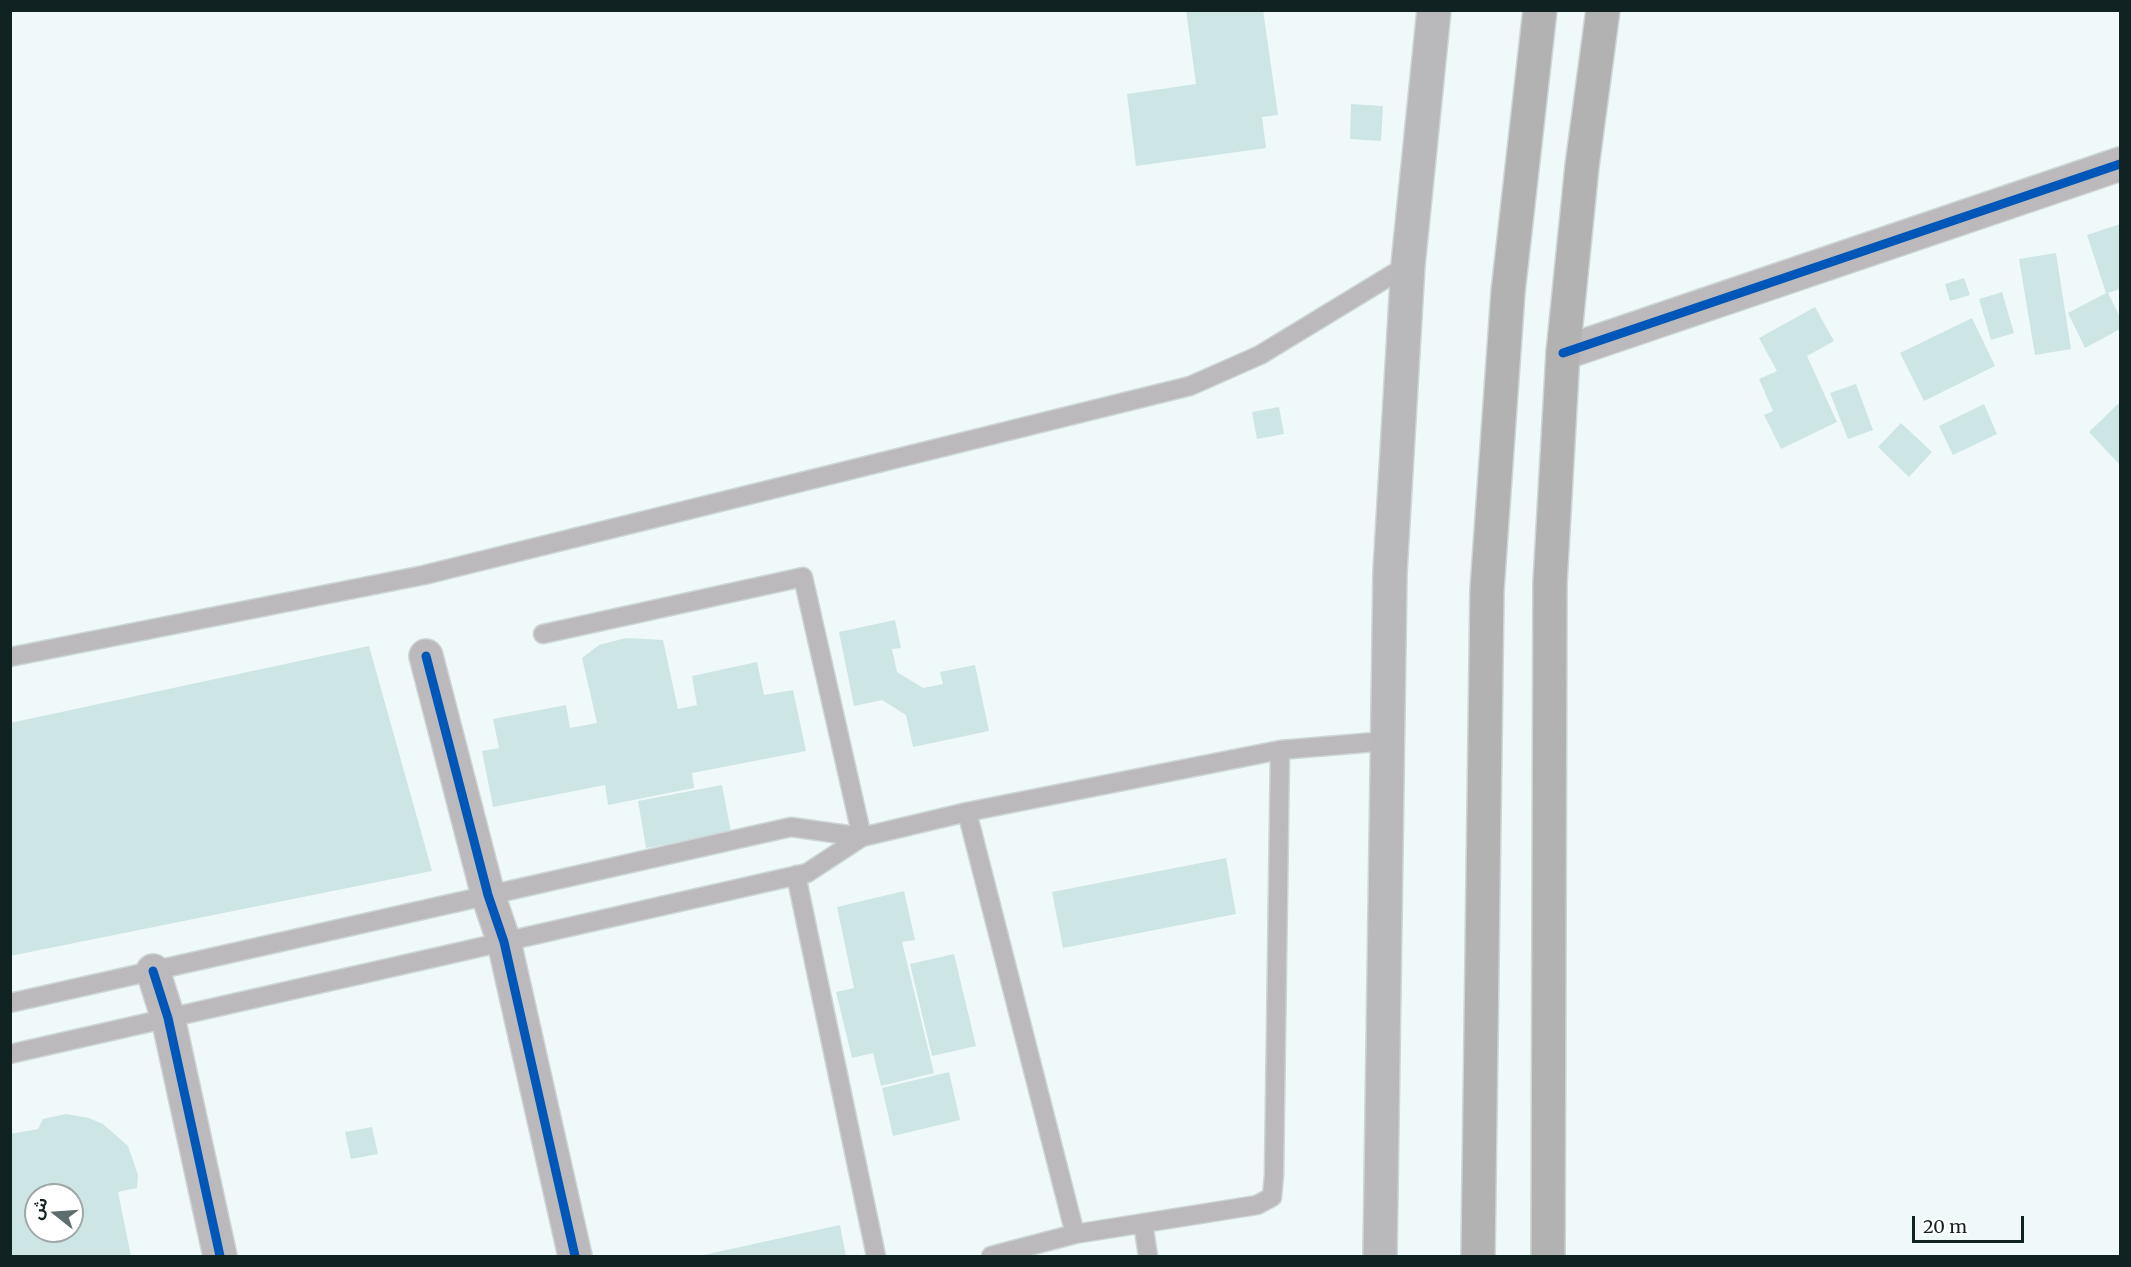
<!DOCTYPE html>
<meta charset="utf-8">
<style>
body{margin:0}
#map{position:relative;width:2131px;height:1267px;overflow:hidden;background:#f0f9f9;font-family:Merriweather,"Noto Sans Arabic",serif}
canvas{display:block}
.frame{position:absolute;inset:0;border:12px solid #102222;pointer-events:none}
.north{position:absolute;left:24px;top:1183px;width:60px;height:60px;box-sizing:border-box;background:#fff;border:2px solid #9fa7a7;border-radius:50%;rotate:287deg;font-size:16px;font-weight:700;line-height:24px;text-align:center;color:#102222}
.north::after{content:'';display:block;margin:auto;width:21px;height:27px;background:#5e6d6d;clip-path:polygon(50% 0,100% 100%,50% 72%,0 100%)}
.scale{position:absolute;left:1912px;top:1216px;width:112px;height:27px;box-sizing:border-box;border:3px solid #102222;border-top:0;padding-left:8px;font-size:18px;line-height:21px;white-space:nowrap;color:#102222;-webkit-text-stroke:4px #fff;paint-order:stroke}
</style>
<div id="map">
<canvas width="2131" height="1267"></canvas>
<div class="frame"></div>
<div class="north">ش</div>
<div class="scale">20 m</div>
</div>
<script>
const c = document.querySelector('canvas').getContext('2d');
c.lineJoin = 'round';
function fill(path, color) { c.fillStyle = color; c.fill(path, 'evenodd'); }
const toPath = rows => new Path2D(rows.map(r => 'M' + r).join(''));
function strokePath(path, color, width, dash) { c.strokeStyle = color; c.lineWidth = width; c.lineCap = dash ? 'butt' : 'round'; c.setLineDash(dash || []); c.stroke(path); }
const building = toPath([
 [1186,10,1263,10,1278,115,1262,117,1266,148,1136,166,1127,94,1196,84],
 [1351,104,1383,106,1381,141,1350,139],
 [2120,224,2120,289,2108,293,2120,317,2120,329,2085,348,2068,313,2106,293,2087,235],
 [2056,253,2071,349,2035,355,2019,259],
 [1964,278,1970,295,1950,301,1945,284],
 [2002,292,2014,333,1991,340,1979,299],
 [1815,307,1834,341,1807,356,1837,422,1781,449,1764,415,1773,411,1759,379,1777,371,1759,338],
 [1972,318,1995,366,1924,401,1900,353],
 [1856,384,1873,430,1848,439,1830,393],
 [2120,402,2120,465,2089,432],
 [1984,404,1997,434,1953,455,1939,426],
 [1279,407,1284,434,1257,439,1252,412],
 [1901,423,1932,452,1909,477,1878,447],
 [895,620,901,648,892,649,897,672,923,688,943,684,940,672,975,665,989,731,913,747,906,715,882,700,854,706,839,632],
 [626,638,663,640,678,709,697,705,692,676,757,662,764,695,793,690,806,751,692,773,694,788,608,805,605,785,493,807,482,751,499,748,493,719,566,705,570,728,597,723,582,658,599,645],
 [369,646,432,871,10,956,10,723],
 [722,785,731,832,646,848,638,801],
 [1226,858,1236,914,1063,948,1052,892],
 [904,891,915,940,902,942,934,1073,881,1086,873,1053,852,1058,836,992,854,988,837,907],
 [954,954,976,1046,932,1056,910,964],
 [949,1072,960,1120,893,1136,882,1088],
 [66,1114,89,1118,103,1124,128,1146,138,1175,137,1188,118,1192,131,1256,10,1256,10,1134,38,1129,43,1119],
 [36,1195,72,1195,72,1231,36,1231],
 [372,1127,378,1154,351,1159,345,1132],
 [840,1225,846,1256,699,1256]
]);
const service = toPath([
 [543,634,803,577,862,837,967,812,1280,750,1387,741],
 [10,657,424,575,1190,386,1260,355,1408,265],
 [967,812,1075,1234],
 [796,875,876,1256],
 [10,1003,791,827,862,837,807,873,10,1054],
 [1143,1223,1148,1256],
 [991,1256,1075,1234,1257,1205,1272,1197,1274,1175,1280,750]
]);
const minor = toPath([
 [1563,353,2120,164],
 [426,656,488,895,504,942,575,1256],
 [153,971,168,1018,220,1256]
]);
const secondary = toPath([
 [1380,1256,1390,572,1408,265,1434,10]
]);
const primary = toPath([
 [1478,1256,1487,590,1508,292,1540,10],
 [1548,1256,1550,583,1563,353,1582,166,1603,10]
]);
const cycleway = toPath([
 [1563,353,2120,164],
 [426,656,488,895,504,942,575,1256],
 [153,971,168,1018,220,1256]
]);
fill(building, '#cee5e6');
strokePath(service, '#cdd6d6', 21);
strokePath(minor, '#cdd6d6', 36);
strokePath(secondary, '#cdd6d6', 36);
strokePath(primary, '#cdd6d6', 36);
strokePath(service, '#bbb9bb', 18);
strokePath(minor, '#bbb9bb', 33);
strokePath(secondary, '#b9b8ba', 33);
strokePath(primary, '#b3b2b3', 33);
strokePath(cycleway, '#0057b8', 9);
</script>
